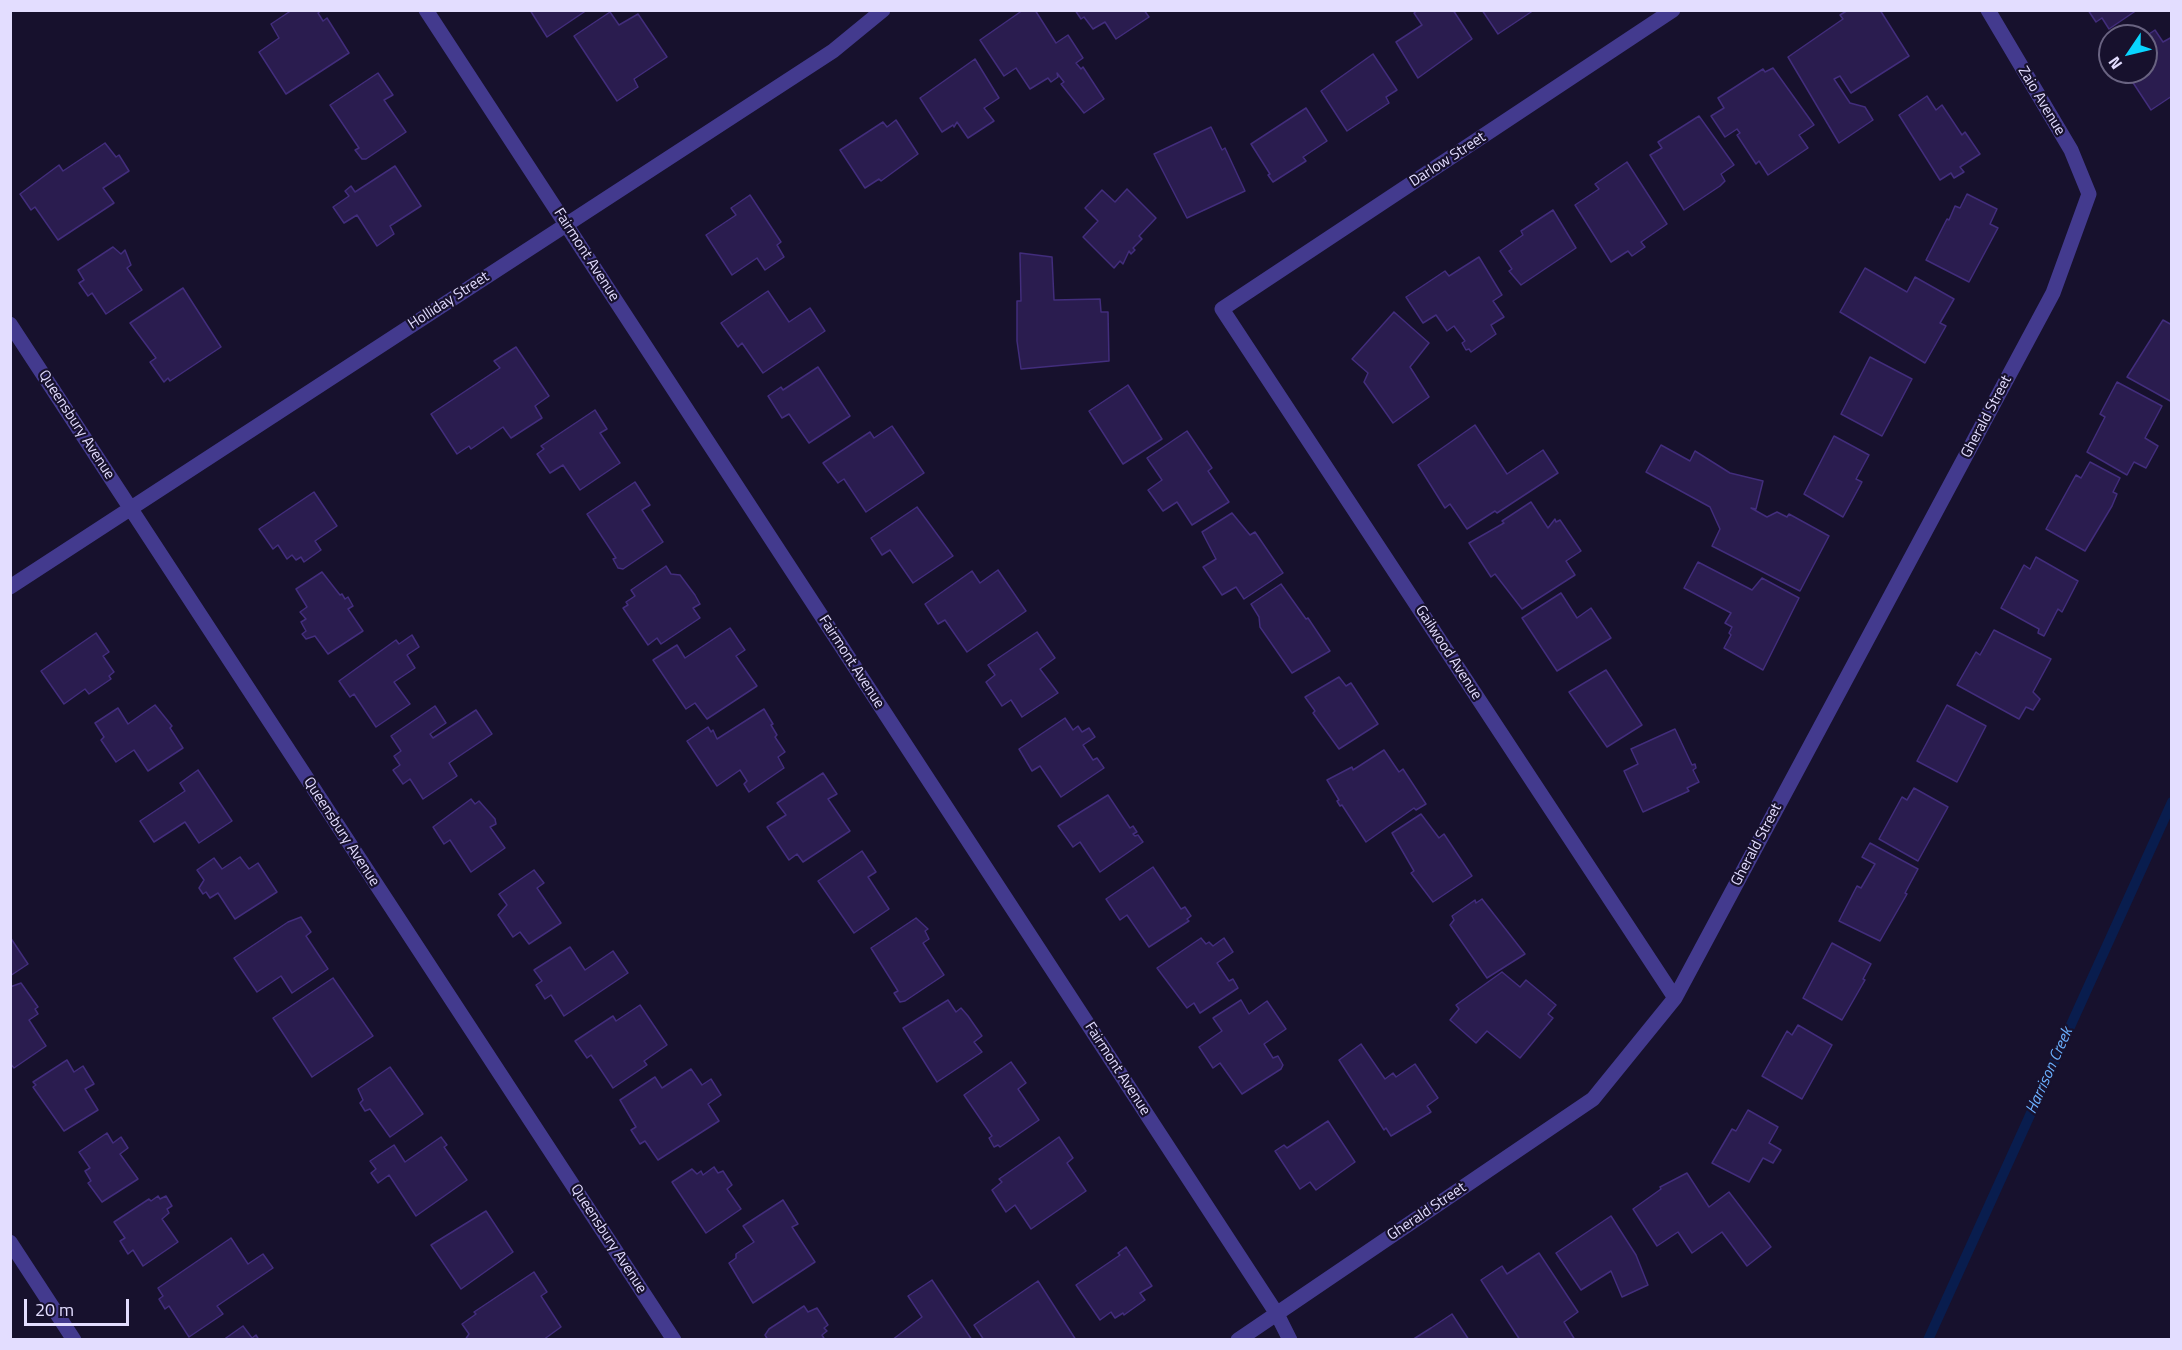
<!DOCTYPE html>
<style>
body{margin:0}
#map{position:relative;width:2182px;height:1350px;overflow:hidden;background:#17112d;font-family:"Titillium Web",sans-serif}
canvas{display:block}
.frame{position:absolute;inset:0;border:12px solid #e3ddff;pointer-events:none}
.north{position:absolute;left:2098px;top:24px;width:60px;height:60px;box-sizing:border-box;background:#17112d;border:2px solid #696381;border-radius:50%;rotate:235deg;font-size:16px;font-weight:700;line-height:24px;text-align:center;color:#e3ddff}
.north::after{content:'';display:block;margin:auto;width:21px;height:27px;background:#09d5ff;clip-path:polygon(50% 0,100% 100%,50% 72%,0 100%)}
.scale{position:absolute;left:24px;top:1299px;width:105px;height:27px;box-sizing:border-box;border:3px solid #e3ddff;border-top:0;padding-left:8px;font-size:18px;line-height:21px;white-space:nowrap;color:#e3ddff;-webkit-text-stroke:4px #17112d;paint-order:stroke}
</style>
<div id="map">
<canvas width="2182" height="1350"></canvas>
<div class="frame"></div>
<div class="north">N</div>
<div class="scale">20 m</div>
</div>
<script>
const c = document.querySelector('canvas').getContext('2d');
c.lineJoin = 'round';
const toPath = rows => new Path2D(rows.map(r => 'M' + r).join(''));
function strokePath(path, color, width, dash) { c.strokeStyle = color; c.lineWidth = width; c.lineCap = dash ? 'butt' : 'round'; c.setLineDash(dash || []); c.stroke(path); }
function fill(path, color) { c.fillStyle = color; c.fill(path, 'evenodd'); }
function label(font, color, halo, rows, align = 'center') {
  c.font = font + ' "Titillium Web",sans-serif'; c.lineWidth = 4.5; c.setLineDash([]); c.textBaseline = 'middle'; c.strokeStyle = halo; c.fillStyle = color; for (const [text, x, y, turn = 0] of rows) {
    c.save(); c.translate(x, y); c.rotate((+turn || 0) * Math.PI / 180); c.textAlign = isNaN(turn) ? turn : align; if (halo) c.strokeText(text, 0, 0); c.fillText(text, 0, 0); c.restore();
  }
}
const stream = toPath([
 [1928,1340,2172,802]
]);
const building = toPath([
 [292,10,322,10,318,13,323,21,327,18,349,53,286,94,259,52,279,38,271,24,292,10],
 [530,10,587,10,547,37,530,10],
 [1023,10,1035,10,1056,43,1068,35,1083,58,1076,63,1081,69,1083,67,1104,99,1084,113,1061,84,1064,82,1057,73,1058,77,1051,82,1048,78,1030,89,1016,68,1004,76,980,40,1023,10],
 [1075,10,1144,10,1149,17,1116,39,1105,22,1093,29,1084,17,1081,19,1075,10],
 [1418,10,1453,10,1472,39,1418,78,1396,42,1422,25,1414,13,1418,10],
 [1482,10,1534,10,1498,34,1482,10],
 [1848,10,1880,10,1909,56,1851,93,1840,76,1834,79,1850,103,1865,107,1873,120,1839,143,1788,57,1843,19,1840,15,1848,10],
 [2088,10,2137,10,2109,29,2102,18,2096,22,2088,10],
 [610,12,619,25,638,14,667,57,634,79,638,87,617,101,574,36,610,12],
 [2155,30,2163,42,2172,37,2172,96,2151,110,2126,72,2146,72,2146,36,2155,30],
 [1373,54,1397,90,1386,97,1389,103,1347,131,1321,91,1373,54],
 [975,59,999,98,984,108,994,121,968,138,957,122,954,127,953,125,942,132,920,98,975,59],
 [1773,68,1814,125,1799,135,1808,148,1768,175,1759,161,1756,164,1737,135,1740,133,1737,129,1725,137,1711,116,1724,108,1718,98,1763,69,1765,72,1773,68],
 [378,73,393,95,384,100,406,132,366,159,362,159,355,150,359,148,330,105,378,73],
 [1927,96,1936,110,1942,105,1962,135,1965,132,1980,154,1960,167,1964,172,1954,178,1951,173,1940,180,1899,115,1927,96],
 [1306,108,1327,141,1303,157,1306,161,1273,182,1268,175,1270,174,1251,144,1306,108],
 [1699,116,1734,165,1721,174,1725,181,1720,186,1684,210,1650,155,1662,148,1658,142,1699,116],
 [896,120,918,154,881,181,879,179,865,188,840,150,883,122,887,127,896,120],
 [1211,127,1222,150,1225,148,1245,191,1187,218,1154,154,1211,127],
 [105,143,116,157,119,155,129,171,103,188,114,203,58,240,35,207,31,210,20,194,59,165,63,171,105,143],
 [1627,162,1667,224,1641,242,1645,247,1632,256,1628,251,1611,262,1575,205,1599,189,1595,184,1627,162],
 [395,166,421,206,390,226,394,234,377,246,357,215,344,223,333,207,349,196,345,191,351,186,355,192,395,166],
 [1127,189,1156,218,1139,236,1142,239,1133,248,1135,250,1131,254,1129,251,1123,264,1120,261,1114,268,1083,237,1098,221,1085,208,1102,190,1115,202,1127,189],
 [1967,194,1997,209,1990,224,1998,228,1969,282,1926,260,1947,219,1949,220,1955,206,1960,208,1967,194],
 [750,195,781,242,777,245,784,257,765,270,757,258,732,275,706,235,736,215,731,208,750,195],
 [1553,210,1576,248,1521,285,1509,271,1512,269,1500,251,1523,235,1521,231,1553,210],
 [113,247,121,254,125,250,131,265,127,268,142,290,106,314,92,293,88,296,79,283,84,280,78,270,113,247],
 [1020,253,1052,257,1054,300,1100,299,1101,312,1108,312,1109,361,1021,369,1017,341,1017,301,1021,301,1020,253],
 [1479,257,1502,295,1493,301,1504,317,1491,325,1496,334,1471,352,1469,349,1466,350,1462,343,1465,341,1454,326,1447,331,1436,315,1423,323,1406,297,1445,271,1449,276,1479,257],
 [1865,268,1907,292,1915,277,1954,299,1940,323,1946,326,1925,363,1840,312,1865,268],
 [183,288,221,347,170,381,168,378,164,382,150,362,156,358,130,323,183,288],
 [768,291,789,322,810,308,825,331,763,373,742,343,738,347,721,323,768,291],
 [1394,312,1429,343,1410,367,1429,397,1393,423,1364,382,1368,373,1352,359,1394,312],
 [2163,320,2172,325,2172,402,2127,377,2163,320],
 [516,347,549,396,535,406,542,418,511,438,503,427,471,449,469,446,457,454,431,414,500,368,494,361,516,347],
 [1870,357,1912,379,1882,436,1841,414,1870,357],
 [818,367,850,416,809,443,789,414,782,418,768,396,781,387,783,390,818,367],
 [2117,382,2162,406,2145,438,2158,446,2146,468,2134,462,2127,475,2087,452,2105,417,2100,414,2117,382],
 [1128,385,1162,439,1123,464,1089,411,1128,385],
 [595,410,607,429,600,433,620,463,580,490,563,465,550,473,537,454,544,449,541,446,595,410],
 [1475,425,1507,474,1543,450,1558,473,1497,513,1495,511,1467,529,1450,504,1445,508,1418,465,1475,425],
 [892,426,924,473,866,512,844,479,838,483,823,463,870,432,874,438,892,426],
 [1187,431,1212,468,1208,471,1229,502,1192,525,1177,502,1163,511,1148,490,1162,480,1147,458,1187,431],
 [1834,436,1869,455,1856,479,1862,482,1843,517,1804,494,1834,436],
 [1661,445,1690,461,1695,451,1730,473,1763,481,1756,509,1751,508,1767,517,1777,512,1787,517,1789,514,1829,536,1800,591,1712,546,1720,529,1710,507,1646,472,1661,445],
 [2090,462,2120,478,2113,492,2117,494,2112,506,2085,551,2046,529,2076,475,2081,478,2090,462],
 [635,482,650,505,642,510,663,542,623,569,618,568,613,559,616,558,587,514,635,482],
 [314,492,337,526,315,541,321,550,304,562,301,557,296,560,292,555,287,559,278,545,273,549,259,529,314,492],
 [1531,502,1548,528,1555,519,1556,522,1560,520,1581,551,1566,561,1575,575,1522,609,1495,574,1491,577,1469,543,1504,523,1502,521,1531,502],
 [917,507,953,556,913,583,890,550,882,555,871,538,917,507],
 [1232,513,1250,535,1255,532,1283,573,1244,599,1236,587,1222,595,1203,567,1216,559,1202,532,1232,513],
 [2036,557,2078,581,2062,612,2058,609,2044,636,2038,633,2039,629,2001,608,2024,565,2030,569,2036,557],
 [1698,562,1752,590,1762,578,1799,598,1763,670,1724,648,1731,635,1729,633,1732,627,1725,623,1731,613,1684,588,1698,562],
 [666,566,671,574,680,575,695,595,700,604,693,608,700,618,661,644,657,638,648,645,623,608,628,605,626,602,635,596,631,590,666,566],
 [998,570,1026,611,967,652,945,620,938,624,925,604,972,571,980,583,998,570],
 [322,572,340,595,342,594,345,599,348,597,353,606,348,609,363,631,328,654,315,636,306,639,302,634,306,631,301,622,306,619,300,612,307,607,296,589,322,572],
 [1281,584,1306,619,1308,618,1330,651,1292,673,1260,627,1259,617,1251,604,1281,584],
 [1561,593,1577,618,1591,608,1611,638,1557,671,1522,618,1561,593],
 [730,628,745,650,736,656,757,686,707,719,695,703,686,709,653,660,677,645,685,658,730,628],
 [1994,630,2051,659,2033,692,2040,699,2033,710,2026,707,2019,719,1957,685,1976,652,1980,655,1994,630],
 [1037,632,1055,658,1040,669,1058,693,1022,717,1011,700,1002,706,986,682,995,675,988,665,1037,632],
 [96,633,109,652,103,656,114,672,109,676,111,679,89,694,85,689,64,704,41,671,96,633],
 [412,635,419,647,407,655,415,668,394,682,410,704,376,727,354,694,350,697,339,681,396,640,399,644,412,635],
 [1606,670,1642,725,1607,747,1569,692,1606,670],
 [1339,677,1346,686,1351,683,1378,724,1339,749,1313,713,1315,711,1305,697,1339,677],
 [155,705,172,726,170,728,183,748,148,771,134,750,116,762,101,740,104,737,95,723,118,708,128,724,155,705],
 [1947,705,1986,726,1957,782,1917,761,1947,705],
 [435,706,446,723,430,734,433,738,476,710,492,734,449,763,457,776,423,799,410,779,403,784,393,770,400,765,394,756,401,751,391,736,435,706],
 [764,709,773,724,771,725,777,735,775,737,785,752,778,757,784,768,749,792,744,784,747,781,740,770,717,786,687,741,708,727,711,732,713,730,717,739,764,709],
 [1065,718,1073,730,1078,726,1082,732,1089,728,1095,737,1083,745,1093,760,1097,758,1104,768,1061,797,1040,766,1032,771,1019,749,1065,718],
 [1675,729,1692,765,1695,764,1696,768,1693,770,1699,782,1687,788,1689,791,1643,812,1624,771,1638,764,1631,749,1675,729],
 [1384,750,1399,772,1403,769,1426,804,1416,810,1414,808,1366,842,1342,805,1340,806,1337,801,1339,800,1327,780,1352,767,1353,770,1384,750],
 [198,770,232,821,199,843,185,822,154,842,140,821,185,791,180,783,198,770],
 [823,773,837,794,828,799,850,831,803,862,797,854,789,860,767,827,786,815,777,803,823,773],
 [1914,788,1948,807,1918,861,1879,839,1902,797,1907,800,1914,788],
 [1108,795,1130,828,1133,826,1137,832,1133,834,1135,836,1138,835,1143,842,1100,872,1080,842,1073,847,1058,826,1108,795],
 [471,799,475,804,479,801,495,819,496,824,490,827,505,848,471,872,450,840,444,844,433,827,471,799],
 [1421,814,1439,838,1444,834,1472,876,1433,902,1411,873,1414,871,1392,833,1421,814],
 [1870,843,1918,869,1905,893,1907,894,1880,941,1839,921,1857,886,1861,888,1875,864,1862,857,1870,843],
 [862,851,876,872,868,877,889,909,854,933,818,881,862,851],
 [240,857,249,869,258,863,277,892,235,919,218,893,210,898,206,892,203,894,199,888,204,880,197,870,214,858,222,869,240,857],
 [1153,867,1181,909,1185,907,1191,916,1187,919,1189,921,1149,947,1127,915,1120,920,1106,899,1153,867],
 [534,870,544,883,537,888,561,923,529,944,520,932,513,937,498,915,507,905,499,894,534,870],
 [1482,899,1525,954,1487,978,1450,925,1454,920,1452,916,1475,900,1476,903,1482,899],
 [301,917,311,932,306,936,328,969,292,993,281,976,257,992,234,958,288,922,301,917],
 [916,918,928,929,925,931,929,939,923,943,944,975,905,1001,900,1002,894,993,898,991,871,948,916,918],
 [10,937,28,964,10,976,10,937],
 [1201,938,1206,944,1209,942,1213,946,1224,938,1233,952,1217,963,1229,981,1233,979,1238,988,1200,1013,1194,1003,1187,1008,1157,968,1201,938],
 [1832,943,1871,964,1863,979,1865,980,1842,1020,1803,998,1832,943],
 [570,947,585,970,613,951,628,973,564,1016,551,995,545,999,536,985,542,981,534,970,570,947],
 [1502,972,1520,987,1526,980,1556,1005,1548,1014,1553,1018,1520,1058,1487,1031,1476,1043,1450,1020,1459,1009,1456,1005,1502,972],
 [333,978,373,1036,312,1077,273,1018,333,978],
 [21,983,38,1007,35,1009,38,1014,29,1020,46,1046,14,1068,10,1063,10,987,21,983],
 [948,1000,956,1012,961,1008,968,1016,982,1036,974,1042,982,1052,937,1082,903,1028,948,1000],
 [1241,1000,1249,1014,1267,1001,1286,1029,1264,1044,1273,1058,1278,1056,1283,1065,1281,1069,1242,1094,1220,1063,1213,1068,1199,1047,1222,1031,1213,1018,1241,1000],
 [640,1005,667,1045,644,1061,647,1065,613,1088,591,1055,587,1058,575,1041,613,1016,616,1021,640,1005],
 [1798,1025,1832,1045,1802,1099,1762,1076,1787,1031,1792,1035,1798,1025],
 [1361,1044,1385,1079,1393,1073,1396,1077,1415,1064,1438,1098,1427,1106,1431,1112,1391,1136,1386,1128,1384,1130,1339,1060,1361,1044],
 [67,1060,74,1072,83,1066,94,1084,85,1089,98,1110,64,1131,33,1087,36,1085,33,1082,67,1060],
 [1011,1062,1026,1083,1018,1089,1039,1120,1000,1147,998,1145,994,1147,989,1138,992,1136,964,1095,1011,1062],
 [390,1067,423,1114,390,1137,370,1109,365,1111,360,1103,363,1100,358,1089,390,1067],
 [691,1069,702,1085,711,1079,721,1095,708,1104,719,1121,658,1160,645,1141,640,1144,631,1130,636,1127,620,1100,655,1077,662,1088,691,1069],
 [1748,1110,1778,1127,1769,1143,1781,1150,1773,1163,1763,1158,1749,1182,1712,1163,1732,1129,1736,1131,1748,1110],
 [1328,1121,1355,1162,1316,1190,1310,1182,1300,1189,1275,1151,1284,1145,1287,1148,1328,1121],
 [107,1133,113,1143,121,1137,128,1148,120,1154,138,1179,102,1202,88,1183,91,1181,85,1171,90,1168,79,1152,107,1133],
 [441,1137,447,1145,444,1147,467,1180,416,1216,389,1175,378,1183,371,1173,376,1169,370,1161,394,1145,405,1162,441,1137],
 [1059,1137,1073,1158,1067,1163,1086,1191,1031,1229,1015,1205,1006,1212,992,1190,1002,1182,999,1179,1059,1137],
 [714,1167,718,1173,723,1171,732,1185,727,1189,741,1209,706,1233,672,1182,692,1169,697,1174,701,1171,703,1175,714,1167],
 [1687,1173,1709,1207,1729,1192,1771,1247,1747,1266,1722,1232,1692,1253,1678,1232,1657,1246,1633,1209,1661,1189,1660,1187,1687,1173],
 [158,1196,160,1199,166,1196,172,1206,167,1209,169,1213,162,1219,178,1242,143,1266,133,1250,128,1254,120,1241,125,1238,114,1222,149,1199,151,1201,158,1196],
 [783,1200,798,1224,792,1227,815,1262,753,1303,729,1263,736,1258,736,1254,754,1242,743,1226,783,1200],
 [486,1211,513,1252,461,1289,431,1245,486,1211],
 [1611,1216,1636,1255,1648,1285,1622,1297,1611,1271,1581,1290,1556,1253,1611,1216],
 [231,1238,248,1264,263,1254,273,1268,217,1306,223,1314,189,1337,169,1306,165,1309,159,1299,163,1296,158,1288,231,1238],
 [1126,1247,1152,1286,1140,1293,1145,1300,1124,1315,1123,1313,1115,1318,1111,1312,1100,1320,1076,1285,1120,1255,1118,1253,1126,1247],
 [1539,1253,1578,1312,1564,1322,1575,1340,1520,1340,1481,1280,1502,1266,1507,1274,1539,1253],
 [534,1272,547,1292,541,1296,561,1327,543,1340,465,1340,469,1334,462,1324,476,1314,474,1312,534,1272],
 [932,1280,972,1340,892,1340,922,1317,908,1296,932,1280],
 [1038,1281,1076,1340,984,1340,974,1325,1038,1281],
 [804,1306,808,1312,817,1308,828,1325,824,1328,827,1331,822,1335,825,1340,768,1340,765,1335,769,1329,804,1306],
 [1452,1314,1469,1340,1412,1340,1431,1328,1452,1314],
 [243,1326,252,1338,256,1335,259,1340,223,1340,243,1326]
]);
const minor = toPath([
 [426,10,1277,1314,1290,1340],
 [1673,10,1222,309,1675,998],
 [10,324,674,1340],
 [10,587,833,51,883,10],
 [10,1242,74,1340],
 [1238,1340,1593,1099,1675,998,2053,293,2089,194,2071,150,1988,10]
]);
const streetNames = [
 ["Zaio Avenue",2041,101,59],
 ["Darlow Street",1448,160,-33],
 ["Fairmont Avenue",586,255,57],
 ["Holliday Street",449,301,-33],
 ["Gherald Street",1987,417,-62],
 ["Queensbury Avenue",76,425,57],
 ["Gailwood Avenue",1448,653,57],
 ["Fairmont Avenue",851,662,57],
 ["Queensbury Avenue",341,832,57],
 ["Gherald Street",1757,845,-62],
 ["Fairmont Avenue",1117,1069,57],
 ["Gherald Street",1427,1212,-34],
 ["Queensbury Avenue",608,1239,57]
];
const waterNames = [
 ["Harrison Creek",2050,1071,-66]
];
strokePath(stream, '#091d4e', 10);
fill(building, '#2a1c4f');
strokePath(building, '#422d7c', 1.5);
strokePath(minor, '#433a8e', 15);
label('15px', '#e3ddff', '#17112d', streetNames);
label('italic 16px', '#6bb0ff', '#17112d', waterNames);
</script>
